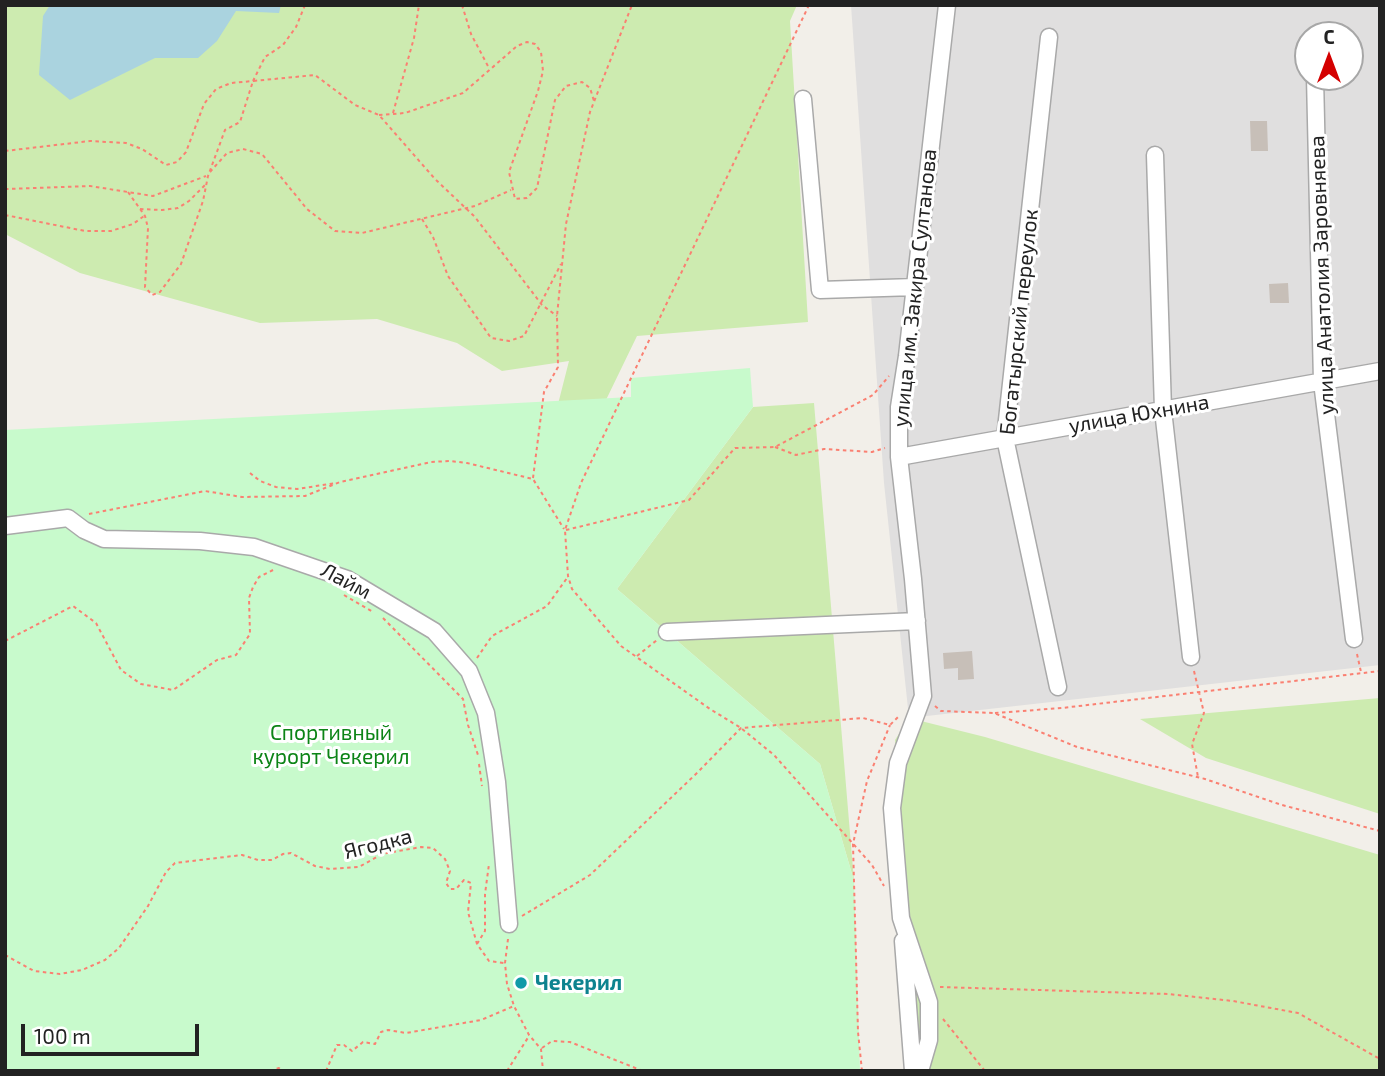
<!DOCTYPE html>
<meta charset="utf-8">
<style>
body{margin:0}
#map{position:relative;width:1385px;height:1076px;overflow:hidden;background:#f2efe9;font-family:"Exo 2",sans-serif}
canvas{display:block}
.frame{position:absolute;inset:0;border:7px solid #222;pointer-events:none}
.north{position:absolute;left:1294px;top:21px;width:70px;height:70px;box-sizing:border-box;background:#fff;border:2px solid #a7a7a7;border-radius:50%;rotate:0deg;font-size:19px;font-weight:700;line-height:28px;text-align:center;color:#222}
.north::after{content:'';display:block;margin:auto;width:24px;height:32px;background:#d40000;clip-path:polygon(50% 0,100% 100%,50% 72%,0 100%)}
.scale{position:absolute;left:21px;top:1024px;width:178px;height:32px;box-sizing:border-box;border:4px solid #222;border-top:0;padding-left:9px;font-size:21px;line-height:24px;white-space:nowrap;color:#222;-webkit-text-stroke:5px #fff;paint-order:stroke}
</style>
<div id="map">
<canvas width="1385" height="1076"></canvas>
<div class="frame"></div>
<div class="north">С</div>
<div class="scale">100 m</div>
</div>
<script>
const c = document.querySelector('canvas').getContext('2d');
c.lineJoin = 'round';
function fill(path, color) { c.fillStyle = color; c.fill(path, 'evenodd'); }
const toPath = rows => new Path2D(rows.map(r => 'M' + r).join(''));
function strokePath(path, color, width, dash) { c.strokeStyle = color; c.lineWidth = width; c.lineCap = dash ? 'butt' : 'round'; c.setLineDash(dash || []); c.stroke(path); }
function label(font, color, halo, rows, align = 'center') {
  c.font = font + ' "Exo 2",sans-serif'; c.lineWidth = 6; c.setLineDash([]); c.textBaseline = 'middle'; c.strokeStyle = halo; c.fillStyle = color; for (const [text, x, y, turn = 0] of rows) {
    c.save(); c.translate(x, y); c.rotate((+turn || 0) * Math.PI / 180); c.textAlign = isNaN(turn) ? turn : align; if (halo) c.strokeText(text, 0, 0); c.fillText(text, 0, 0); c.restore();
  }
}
const residential = toPath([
 [851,5,1380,5,1380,665,909,718,884,483],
 [1308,35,1350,35,1350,77,1308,77]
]);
const grass = toPath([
 [5,5,797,5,790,21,808,322,637,336,573,468,543,463,569,361,502,371,457,343,377,319,260,323,80,273,5,234],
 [814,403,854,881,820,764,617,589,753,407],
 [1380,698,1380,814,1206,758,1140,719],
 [909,718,985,737,1380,855,1380,1071,918,1071,895,740]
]);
const park = toPath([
 [750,368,753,407,617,589,820,764,854,881,860,1071,5,1071,5,430,631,397,631,378]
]);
const water = toPath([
 [50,5,281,5,279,13,236,11,217,41,198,58,155,58,70,100,39,75,43,16]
]);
const building = toPath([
 [1250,121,1267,121,1268,151,1251,151],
 [1288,283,1289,303,1270,303,1269,284],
 [972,651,974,679,958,680,958,668,944,669,943,653]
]);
const path = toPath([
 [462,5,471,34,489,68],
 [809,5,581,483,565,530,568,576,572,589,621,646,710,709,741,728,774,755,872,865,884,886],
 [393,113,414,38,419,5],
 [379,115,405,113,463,93,517,46,527,42,535,44,541,52,543,71,538,91,509,172,515,199,527,198,537,188,555,100,566,86,582,82,590,88,594,101],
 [5,151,90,141,126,143,142,149,166,165,177,162,186,152,204,104,216,89,231,83,253,81,265,57,283,45,296,27,305,5],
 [210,172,227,153,243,149,262,154,307,209,335,231,362,233,475,206,511,190],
 [5,189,90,186,153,196,206,176],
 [128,192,145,216,148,228,145,287,152,295,160,292,181,264,203,201,208,176,225,130,240,122,253,81,315,75,355,105,379,115,435,179,475,217,542,305,557,316],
 [140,209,162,210,178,208,189,201,206,184],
 [5,215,85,231,111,231,133,224,144,216],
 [422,219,433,237,448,276,491,338,509,341,524,336,561,264],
 [775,447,796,455,824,449,872,452,885,448],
 [250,473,260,481,276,487,297,489,336,483],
 [533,478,544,392,558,367,557,316,566,224,590,112,632,5],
 [89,514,205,491,242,497,305,496,340,482,431,462,450,461,467,463,533,479,564,529],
 [566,530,689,500,735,448,775,447,873,395,889,376],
 [344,595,373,612],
 [383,618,463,699,468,725,478,755],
 [5,641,73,606,96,623,121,670,141,684,173,690,217,660,236,655,250,634,249,598,253,587,259,577,275,569],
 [1357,654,1361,672],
 [637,656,657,640],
 [477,658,492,636,547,606,567,578],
 [1194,671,1204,713,1192,744,1198,777],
 [935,706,941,711,994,713,1077,747,1205,779,1282,805,1380,831],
 [995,713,1062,708,1380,671],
 [479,764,482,786],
 [522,916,590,875,698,772,741,728,863,718,890,725,899,716],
 [508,939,505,963,507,984,514,1006,529,1035,541,1049,543,1071],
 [477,944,485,931,485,894,489,864],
 [5,955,34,971,60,974,82,970,105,960,119,948,148,906,166,872,175,863,242,855,258,860,272,860,283,854,291,853,315,866,330,869,359,867,382,854,421,847,433,848,445,859,450,871,446,883,450,889,456,889,464,880,471,883,468,912,477,944,489,961,504,963],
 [940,987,1168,994,1233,1001,1298,1013,1380,1059],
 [943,1019,985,1071],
 [542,1048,552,1041,570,1042,643,1071],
 [270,1071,279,1068,284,1071],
 [326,1071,337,1045,344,1045,352,1051,363,1042,375,1044,381,1032,388,1030,406,1033,481,1020,514,1006],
 [507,1071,529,1036],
 [862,1071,858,1032,853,844,867,781,890,725]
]);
const minor = toPath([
 [1049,37,1005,438,1058,687],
 [1315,77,1322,382,1354,639],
 [803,99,820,290,915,287],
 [1155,155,1163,410,1191,657],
 [899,457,1380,371],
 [5,526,68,518,84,530,104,539,200,541,254,547,347,579,434,631,469,671,486,713,497,782,509,924],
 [667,632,917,621],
 [903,941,913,1071],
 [920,1071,929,1040,929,1002,901,918,892,808,898,763,923,696,913,579,899,457,899,407,907,356,947,5]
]);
const markers = [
 [521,983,7,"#0f9aa8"]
];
const streetNames = [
 ["улица Анатолия Заровняева",1322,275,-92],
 ["улица им. Закира Султанова",915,288,-84],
 ["Богатырский переулок",1019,322,-84],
 ["улица Юхнина",1139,414,-10],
 ["Лайм",346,581,28],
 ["Ягодка",378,844,-14]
];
const parkNames = [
 ["Спортивный",331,733],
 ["курорт Чекерил",331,757]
];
const cultureNames = [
 ["Чекерил",535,983]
];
fill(residential, '#e0dfdf');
fill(grass, '#cdebb0');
fill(park, '#c8facc');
fill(water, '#aad3df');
fill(building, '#c7bfb8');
strokePath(minor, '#a9a9a9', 19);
strokePath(path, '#fa8072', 2, [3.5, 3.5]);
strokePath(minor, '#fff', 16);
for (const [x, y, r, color] of markers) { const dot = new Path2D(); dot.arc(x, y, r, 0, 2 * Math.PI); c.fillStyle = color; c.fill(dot); strokePath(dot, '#fff', 2.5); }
label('21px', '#222', '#fff', streetNames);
label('21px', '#0c8416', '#fff', parkNames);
label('bold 21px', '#0d838f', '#fff', cultureNames, 'left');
</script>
